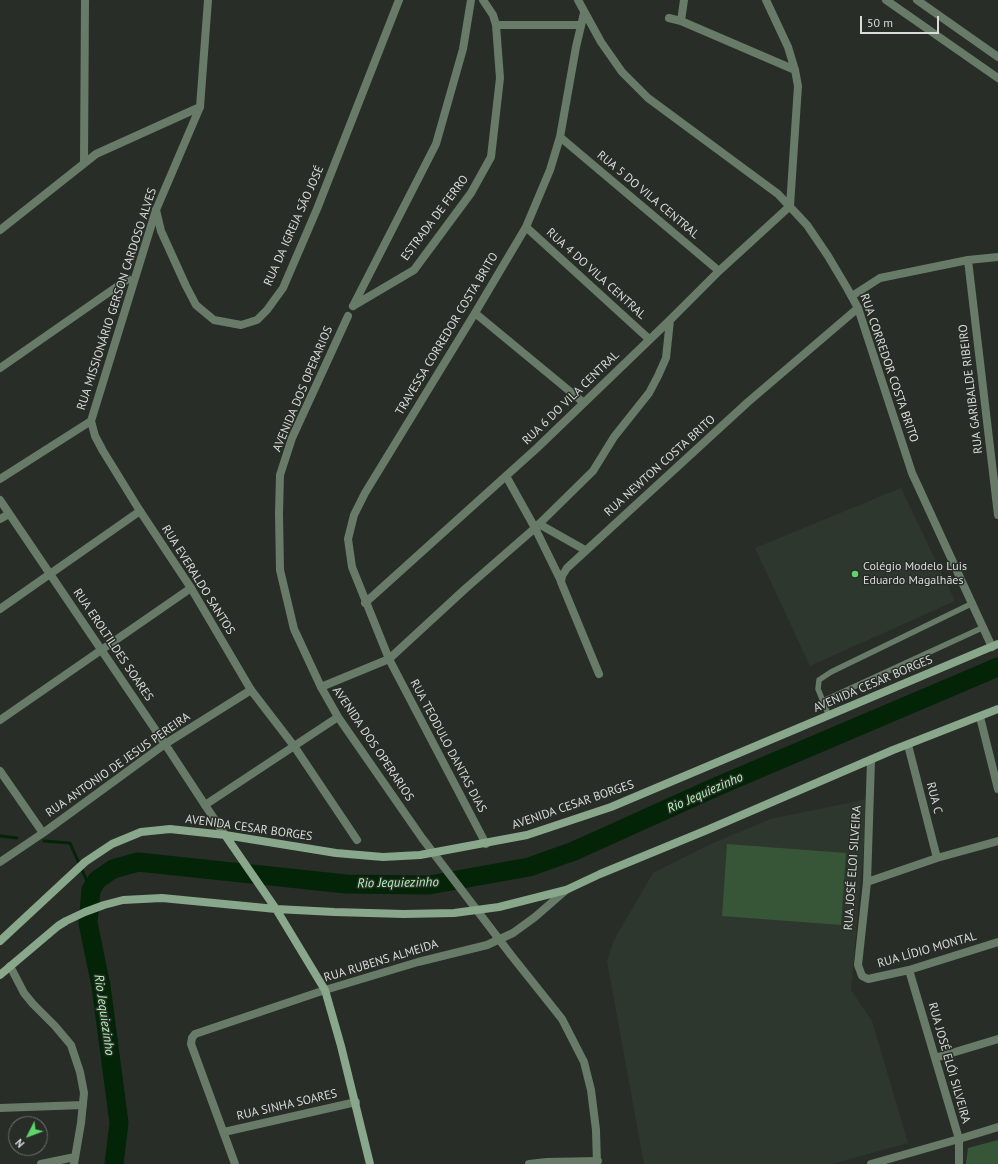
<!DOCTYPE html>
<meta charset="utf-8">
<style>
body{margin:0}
#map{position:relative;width:998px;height:1164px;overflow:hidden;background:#282d28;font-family:"PT Sans",sans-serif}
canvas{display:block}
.north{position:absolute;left:8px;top:1116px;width:40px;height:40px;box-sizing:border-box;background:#282d28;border:1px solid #6f736f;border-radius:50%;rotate:228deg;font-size:11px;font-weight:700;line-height:16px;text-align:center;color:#d9dcd9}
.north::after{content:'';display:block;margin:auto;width:14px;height:18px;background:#5ed56c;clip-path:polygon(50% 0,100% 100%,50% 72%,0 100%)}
.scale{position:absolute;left:860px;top:16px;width:79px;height:18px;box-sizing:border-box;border:2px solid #d9dcd9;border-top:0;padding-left:5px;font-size:12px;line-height:14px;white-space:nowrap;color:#d9dcd9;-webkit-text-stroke:3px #282d28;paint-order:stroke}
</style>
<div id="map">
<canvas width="998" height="1164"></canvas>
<div class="north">N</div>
<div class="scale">50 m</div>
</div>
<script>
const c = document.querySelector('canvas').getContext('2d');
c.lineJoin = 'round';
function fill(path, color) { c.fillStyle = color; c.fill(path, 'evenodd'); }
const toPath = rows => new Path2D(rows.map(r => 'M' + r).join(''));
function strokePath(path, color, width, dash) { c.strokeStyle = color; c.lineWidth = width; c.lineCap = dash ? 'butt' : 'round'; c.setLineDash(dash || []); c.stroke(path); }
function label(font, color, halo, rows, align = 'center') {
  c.font = font + ' "PT Sans",sans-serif'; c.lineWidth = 3; c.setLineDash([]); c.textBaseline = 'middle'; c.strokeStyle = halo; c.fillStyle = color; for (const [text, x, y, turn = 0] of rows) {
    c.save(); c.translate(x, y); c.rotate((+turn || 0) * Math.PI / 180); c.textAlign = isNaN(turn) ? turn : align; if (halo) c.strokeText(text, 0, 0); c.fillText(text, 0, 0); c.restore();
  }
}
const built = toPath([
 [901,488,955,601,810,666,755,548],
 [868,799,851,990,872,1021,908,1143,832,1164,644,1164,607,961,614,940,653,873,711,844,770,819]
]);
const green = toPath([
 [727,844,846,853,841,925,722,916],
 [998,1140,998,1164,966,1164,968,1148]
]);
const stream = toPath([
 [0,836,17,838],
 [44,841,70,843,91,890]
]);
const river = toPath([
 [114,1164,119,1123,101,986,88,923,91,890,97,880,113,869,138,862,346,884,429,885,529,867,574,851,718,786,998,667]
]);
const service = toPath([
 [823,701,984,627],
 [829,716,818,689,819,680,831,672,973,603]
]);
const minor = toPath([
 [578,0,601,42,622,72,648,98,778,194,807,225,828,256,847,288,858,308,912,473,992,647],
 [684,0,681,21,795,70],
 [886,0,998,78],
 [917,0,998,57],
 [669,18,681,21],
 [496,25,581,25],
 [560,137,719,271],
 [84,163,85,0],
 [156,210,161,231,186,286,196,305,214,320,241,325,257,320,267,310,283,288,317,209,399,0],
 [526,227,649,339],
 [0,230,96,154,200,107],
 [968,260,998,515],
 [852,296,880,278,968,260,998,257],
 [353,306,414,270,471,193,491,157,500,78,496,25,493,15,483,0],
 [475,313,584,403],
 [0,368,128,279],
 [506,476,535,528,561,581],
 [0,479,91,421,156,210,200,107,208,0],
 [0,500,165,744,205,805],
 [0,519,9,514],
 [539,524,585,550],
 [365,603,537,448,670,320,719,271,790,206,798,86,795,70,788,47,766,0],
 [0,609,140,511],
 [599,674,561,582,562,576,567,568,748,402,858,308],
 [321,687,389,659,465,589,535,528,593,471,614,437,649,393,658,376,666,358,670,320],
 [980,717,998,789],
 [0,720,191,588],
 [908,745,937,858],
 [294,746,357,840],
 [871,760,867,882,858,965,862,976,868,979,909,970,998,942],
 [0,771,43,833],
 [486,844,389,659,352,567,348,539,354,515,365,493,475,313,526,227,550,170,560,137,576,47,584,13],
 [0,862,43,833,165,744,251,690],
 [867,882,937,858,998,841],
 [10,966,24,993,33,1004,55,1026,71,1045,80,1072,84,1093,81,1123,74,1164],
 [909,970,959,1139,959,1164],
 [935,1058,998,1039],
 [0,1108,83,1105],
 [224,1132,356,1102],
 [41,1164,75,1157],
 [235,1164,191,1044,192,1038,195,1034,325,990,418,962,487,945,513,933,535,917,566,890],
 [529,1164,547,1162,598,1161],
 [871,1164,959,1139,998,1127]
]);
const tertiary = toPath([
 [353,306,436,144,463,49,471,0],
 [348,316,292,438,280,475,279,514,280,570,294,629,321,687,338,717,422,838,511,955,562,1019,584,1062,591,1090,596,1130,597,1164],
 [91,421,95,436,103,451,140,511,191,588,251,690,294,746],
 [225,835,205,805,338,717]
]);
const secondary = toPath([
 [225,835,276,909,325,990,341,1046,370,1164],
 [0,941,85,862,112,844,141,832,170,829,225,835,336,853,383,857,420,855,527,835,611,807,998,644],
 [0,975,58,926,66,921,85,912,104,905,123,900,162,898,276,909,334,912,404,914,454,913,499,907,566,890,600,874,707,830,893,750,998,709]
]);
const markers = [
 [855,574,4,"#5ed56c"]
];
const streetNames = [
 ["RUA 5 DO VILA CENTRAL",648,195,40],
 ["ESTRADA DE FERRO",435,218,-53],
 ["RUA DA IGREJA SÃO JOSÉ",294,226,-66],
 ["RUA 4 DO VILA CENTRAL",596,274,42],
 ["RUA MISSIONÁRIO GERSON CARDOSO ALVES",117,299,-72],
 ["TRAVESSA CORREDOR COSTA BRITO",447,334,-59],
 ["RUA CORREDOR COSTA BRITO",889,368,71],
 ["AVENIDA DOS OPERARIOS",303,389,-67],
 ["RUA GARIBALDE RIBEIRO",971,389,-97],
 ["RUA 6 DO VILA CENTRAL",571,398,-44],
 ["RUA NEWTON COSTA BRITO",660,466,-42],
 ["RUA EVERALDO SANTOS",198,580,58],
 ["RUA EROLTILDES SOARES",113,645,56],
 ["AVENIDA CESAR BORGES",873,684,-23],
 ["AVENIDA DOS OPERARIOS",373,744,56],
 ["RUA TEODULO DANTAS DIAS",448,746,62],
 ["RUA ANTONIO DE JESUS PEREIRA",118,765,-35],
 ["RUA C",934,798,76],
 ["AVENIDA CESAR BORGES",573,805,-19],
 ["AVENIDA CESAR BORGES",249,828,8],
 ["RUA JOSÉ ELOI SILVEIRA",853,868,-86],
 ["RUA LÍDIO MONTAL",927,950,-16],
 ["RUA RUBENS ALMEIDA",381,961,-17],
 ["RUA JOSÉ ELÓI SILVEIRA",949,1063,74],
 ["RUA SINHA SOARES",287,1105,-13]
];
const poiNames = [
 ["Colégio Modelo Luis",863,567],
 ["Eduardo Magalhães",863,581]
];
const waterNames = [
 ["Rio Jequiezinho",705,793,-24],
 ["Rio Jequiezinho",398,883,-1],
 ["Rio Jequiezinho",104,1015,82]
];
fill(built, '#2e372e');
fill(green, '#375638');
strokePath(stream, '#042408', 3);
strokePath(river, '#042408', 19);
strokePath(service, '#687b68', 5.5);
strokePath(minor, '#687b68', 8);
strokePath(tertiary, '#687b68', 8);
strokePath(secondary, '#89a78a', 8);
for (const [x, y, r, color] of markers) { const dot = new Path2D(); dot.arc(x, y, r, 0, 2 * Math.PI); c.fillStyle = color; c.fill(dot); strokePath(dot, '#282d28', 1.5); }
label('12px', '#d9dcd9', '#282d28', streetNames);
label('12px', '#d9dcd9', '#282d28', poiNames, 'left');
label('italic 13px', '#b1f5b5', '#282d28', waterNames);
</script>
